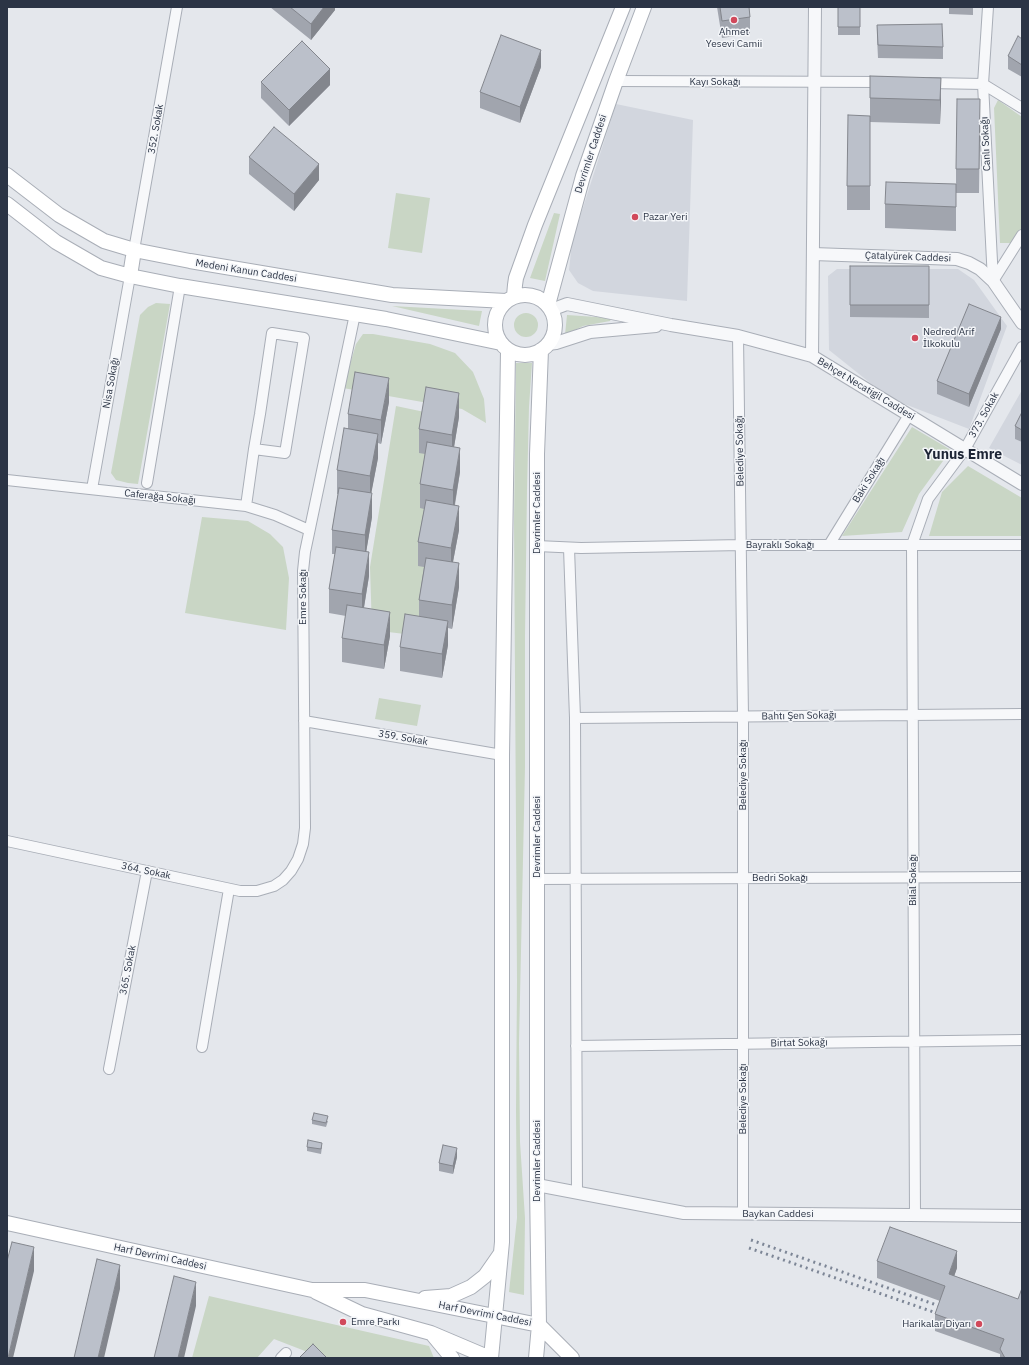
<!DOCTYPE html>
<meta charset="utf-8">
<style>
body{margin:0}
#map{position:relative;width:1029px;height:1365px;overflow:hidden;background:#e4e7ec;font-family:"IBM Plex Sans",sans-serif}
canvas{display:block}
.frame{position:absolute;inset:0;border:8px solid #2b3445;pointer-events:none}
</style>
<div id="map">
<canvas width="1029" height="1365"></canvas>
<div class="frame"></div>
</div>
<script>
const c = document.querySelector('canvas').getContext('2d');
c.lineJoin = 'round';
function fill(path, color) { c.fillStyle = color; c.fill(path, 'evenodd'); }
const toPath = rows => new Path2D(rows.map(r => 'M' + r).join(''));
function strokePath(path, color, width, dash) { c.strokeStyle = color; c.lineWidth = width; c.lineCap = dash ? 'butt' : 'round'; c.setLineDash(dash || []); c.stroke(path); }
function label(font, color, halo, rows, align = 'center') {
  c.font = font + ' "IBM Plex Sans",sans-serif'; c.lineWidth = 3; c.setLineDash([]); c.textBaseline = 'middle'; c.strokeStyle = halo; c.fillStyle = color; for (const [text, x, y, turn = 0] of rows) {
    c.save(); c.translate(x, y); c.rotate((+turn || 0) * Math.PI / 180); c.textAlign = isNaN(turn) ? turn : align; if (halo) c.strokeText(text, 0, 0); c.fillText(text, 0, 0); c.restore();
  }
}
const built = toPath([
 [616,104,693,120,687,301,593,291,578,283,569,270,572,242],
 [837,269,958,269,974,280,1007,326,969,429,889,398,829,350,828,276],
 [1022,390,1022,465,989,448]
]);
const green = toPath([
 [998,100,1022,117,1022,228,1013,243,1000,243,994,108],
 [396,193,430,198,422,253,388,248],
 [554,213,560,214,545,281,530,278],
 [156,303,170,304,138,484,128,483,116,480,111,473,140,315,148,307],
 [392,306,482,311,479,326],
 '514 325a12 12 0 1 1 24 0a12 12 0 1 1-24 0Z',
 [567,315,611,318,610,321,583,326,565,335],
 [363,334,373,334,430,344,455,353,473,372,484,399,486,423,462,409,343,388,356,344],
 [516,363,532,363,529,407,527,490,525,636,525,767,519,1043,520,1142,525,1218,524,1295,509,1292,517,1218,516,1111,517,981,514,522],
 [396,406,434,414,421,636,372,630,370,567],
 [912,427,951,450,919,494,902,532,842,536],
 [968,466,1022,498,1022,536,929,536,942,492],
 [202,517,248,521,270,534,283,547,289,578,286,630,185,613],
 [379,698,421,705,417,726,375,719],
 [209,1296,429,1346,434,1358,323,1358,274,1339,257,1358,192,1358]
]);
const minor = toPath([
 [988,7,983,84,993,281],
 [616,81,883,82],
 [929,83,983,84,1022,108],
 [134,250,177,7],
 [993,281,1022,235],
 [738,336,743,717,743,1214],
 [7,480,246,506,275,515,309,530],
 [147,483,180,286],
 [92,489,130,276],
 [246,506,254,449,260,414,272,333,304,338,285,453,254,449],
 [829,545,909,415],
 [537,546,581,548,742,545,1022,545],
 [569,548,575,718,577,1193],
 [575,718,1022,714],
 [304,721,502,755],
 [7,841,240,891,257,891,274,886,283,880,291,871,298,859,303,844,305,828,303,571,305,552,355,314],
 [537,879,1022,877],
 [576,1046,1022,1040],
 [202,1047,229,889],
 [109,1069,147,871],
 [915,1215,912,545,928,499,965,449,1022,347],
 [281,1358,286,1353]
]);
const tertiary = toPath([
 [813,254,957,259,969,263,980,269,993,281,1022,323],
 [551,310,567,304,671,325,738,336,812,356,1022,484],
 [548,344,556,343,590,332,656,326],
 [812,356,815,7],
 [537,1185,684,1213,1022,1216]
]);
const secondary = toPath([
 [7,175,59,215,104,241,134,250,190,261,392,295,506,301],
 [7,204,56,242,101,268,130,276,180,286,386,319,501,343],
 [130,276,134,250],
 '495 325a30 30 0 1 1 60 0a30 30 0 1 1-60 0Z',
 [514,296,515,285,516,278,535,225,623,7],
 [548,305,583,176,616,81,644,7],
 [7,1223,312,1290,365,1290,539,1325],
 [316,1292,362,1314,431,1333,490,1358],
 [425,1298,451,1296,471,1287,485,1276,501,1253],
 [539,1325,572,1358],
 [433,1335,452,1358],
 [491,1358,502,1242,502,755,508,350],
 [536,1358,539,1325,537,1185,537,454,541,350]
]);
const rail = toPath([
 [751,1240,948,1309],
 [749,1248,945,1316]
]);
const wall = toPath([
 [270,7,335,7,335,10,311,40],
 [717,7,749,7,750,17,750,34,722,38],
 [838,7,860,7,860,35,838,35],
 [949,7,973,7,973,15,949,14],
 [877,25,943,47,943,59,878,58,877,37],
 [1022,39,1022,77,1008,69,1008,56],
 [541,67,520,123,480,108,480,92],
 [941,78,940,124,870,122,870,210,847,210,847,186,870,116,870,98],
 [261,82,330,85,289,126,261,98],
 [980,123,979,193,956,193,956,169],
 [249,157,319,180,294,211,249,174],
 [956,184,956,231,885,228,885,204],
 [850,266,929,266,929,318,850,317],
 [1001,329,969,407,937,394,937,381],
 [389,402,381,444,378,443,378,458,371,493,372,517,366,552,369,576,364,608,390,636,384,669,342,662,342,638,346,616,329,613,329,589,335,554,332,554,332,530,338,494,337,494,337,470,348,428,348,414],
 [1022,412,1022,442,1015,439,1015,426],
 [459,417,454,447,460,472,455,505,459,530,453,562,459,587,452,629,448,628,448,645,442,678,400,671,400,647,419,616,419,600,424,567,418,566,418,542,424,509,420,508,420,484,425,454,419,453,419,429],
 [312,1120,328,1121,326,1127,312,1124],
 [307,1147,322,1147,321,1154,307,1151],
 [457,1157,453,1174,439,1171,439,1163],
 [877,1261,957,1268,954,1276,1022,1358,1000,1358,1000,1354,935,1331,935,1314,940,1301,877,1278]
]);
const shadedWall = toPath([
 [324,7,335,7,335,10,311,40,311,24],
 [541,50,541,67,520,123,520,107],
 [330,69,330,85,289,126,289,110],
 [941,78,941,102,940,124,940,100],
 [319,164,319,180,294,211,294,194],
 [1001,317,1001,329,969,407,969,394],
 [389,378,389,402,381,444,381,420],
 [459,393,459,417,452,459,452,435],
 [378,434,378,458,370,500,370,476],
 [460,448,460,472,453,514,453,490],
 [372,493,372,517,365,559,365,535],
 [459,506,459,530,451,572,451,548],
 [369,552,369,576,362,619,362,594],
 [459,563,459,587,452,629,452,605],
 [390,612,390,636,384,669,384,645],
 [448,621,448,645,442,678,442,654],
 [457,1148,457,1157,453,1174,453,1166],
 [34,1247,34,1271,13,1358,8,1358],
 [957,1251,957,1268,949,1291,949,1274],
 [120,1265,120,1289,104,1358,98,1358],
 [196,1282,196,1306,184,1358,178,1358]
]);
const building = toPath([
 [290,7,324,7,311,24,290,7],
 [720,7,749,7,750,17,722,21,720,7],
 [838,7,860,7,860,27,838,27,838,7],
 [942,24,943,47,878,45,877,25,942,24],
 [501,35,541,50,520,107,480,92,501,35],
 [1018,36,1022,39,1022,65,1008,56,1018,36],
 [302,41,330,69,289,110,261,82,302,41],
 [870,76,941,78,940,100,870,98,870,76],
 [957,99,980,99,979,169,956,169,957,99],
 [848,115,870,116,870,186,847,186,848,115],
 [274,127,319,164,294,194,249,157,274,127],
 [886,182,956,184,956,207,885,204,886,182],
 [850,266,929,266,929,305,850,305,850,266],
 [969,304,1001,317,969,394,937,381,969,304],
 [355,372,389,378,381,420,348,414,355,372],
 [426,387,459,393,452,435,419,429,426,387],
 [1022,412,1022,430,1015,426,1022,412],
 [344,428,378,434,370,476,337,470,344,428],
 [427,442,460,448,453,490,420,484,427,442],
 [339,488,372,493,365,535,332,530,339,488],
 [426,500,459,506,451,548,418,542,426,500],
 [336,547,369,552,362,594,329,589,336,547],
 [426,558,459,563,452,605,419,600,426,558],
 [347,605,390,612,384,645,342,638,347,605],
 [405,614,448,621,442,654,400,647,405,614],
 [314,1113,328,1116,326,1123,312,1120,314,1113],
 [308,1140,322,1143,321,1149,307,1147,308,1140],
 [443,1145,457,1148,453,1166,439,1163,443,1145],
 [890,1227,957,1251,949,1274,1018,1299,1022,1288,1022,1358,1005,1358,1000,1349,1004,1339,935,1314,945,1286,877,1261,890,1227],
 [12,1242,34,1247,8,1358,7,1358,7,1261,12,1242],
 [97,1259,120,1265,98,1358,74,1358,97,1259],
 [174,1276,196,1282,178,1358,154,1358,174,1276],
 [313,1344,327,1358,299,1358,313,1344]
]);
const markers = [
 [734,20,4,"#d1495b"],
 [635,217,4,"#d1495b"],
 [915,338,4,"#d1495b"],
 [343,1322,4,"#d1495b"],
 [979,1324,4,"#d1495b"]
];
const poiNames = [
 ["Ahmet",734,32,"center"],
 ["Yesevi Camii",734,44,"center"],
 ["Pazar Yeri",643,217],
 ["Nedred Arif",923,332],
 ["İlkokulu",923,344],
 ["Emre Parkı",351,1322],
 ["Harikalar Diyarı",971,1324,"right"]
];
const streetNames = [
 ["Kayı Sokağı",715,82],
 ["352. Sokak",156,129,-80],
 ["Canlı Sokağı",986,144,-93],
 ["Devrimler Caddesi",591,154,-72],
 ["Çatalyürek Caddesi",908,257,2],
 ["Medeni Kanun Caddesi",246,271,9],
 ["Nisa Sokağı",111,383,-80],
 ["Behçet Necatigil Caddesi",866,389,31],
 ["373. Sokak",984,415,-61],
 ["Belediye Sokağı",740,451,-91],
 ["Baki Sokağı",869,480,-58],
 ["Caferağa Sokağı",160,497,6],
 ["Devrimler Caddesi",537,513,-90],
 ["Bayraklı Sokağı",780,545],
 ["Emre Sokağı",303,597,-90],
 ["Bahtı Şen Sokağı",799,716,-1],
 ["359. Sokak",403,738,10],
 ["Belediye Sokağı",743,775,-90],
 ["Devrimler Caddesi",537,837,-90],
 ["364. Sokak",146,871,12],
 ["Bedri Sokağı",780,878],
 ["Bilal Sokağı",913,880,-90],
 ["365. Sokak",128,970,-79],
 ["Birtat Sokağı",799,1043,-1],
 ["Belediye Sokağı",743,1099,-90],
 ["Devrimler Caddesi",537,1161,-90],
 ["Baykan Caddesi",778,1214],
 ["Harf Devrimi Caddesi",160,1257,12],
 ["Harf Devrimi Caddesi",485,1314,11]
];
const districtNames = [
 ["Yunus Emre",963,455]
];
fill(built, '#d2d6de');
fill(green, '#c9d6c5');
strokePath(minor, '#a9aeb7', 12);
strokePath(tertiary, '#a9aeb7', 14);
strokePath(secondary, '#a9aeb7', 16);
strokePath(minor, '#f7f8fa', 10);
strokePath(tertiary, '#f7f8fa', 12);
strokePath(secondary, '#fff', 14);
strokePath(rail, '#7d8696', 3, [2, 4]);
fill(wall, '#a1a5ae');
fill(shadedWall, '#83868d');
fill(building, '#bbc0ca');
strokePath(building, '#83868d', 1);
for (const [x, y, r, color] of markers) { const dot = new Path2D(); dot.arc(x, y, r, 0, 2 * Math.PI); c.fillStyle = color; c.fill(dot); strokePath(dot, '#f4f6f9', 1.5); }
label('10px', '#2b3445', '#f4f6f9', poiNames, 'left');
label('10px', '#2b3445', '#f4f6f9', streetNames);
label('bold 14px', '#1d2536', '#f4f6f9', districtNames);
</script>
